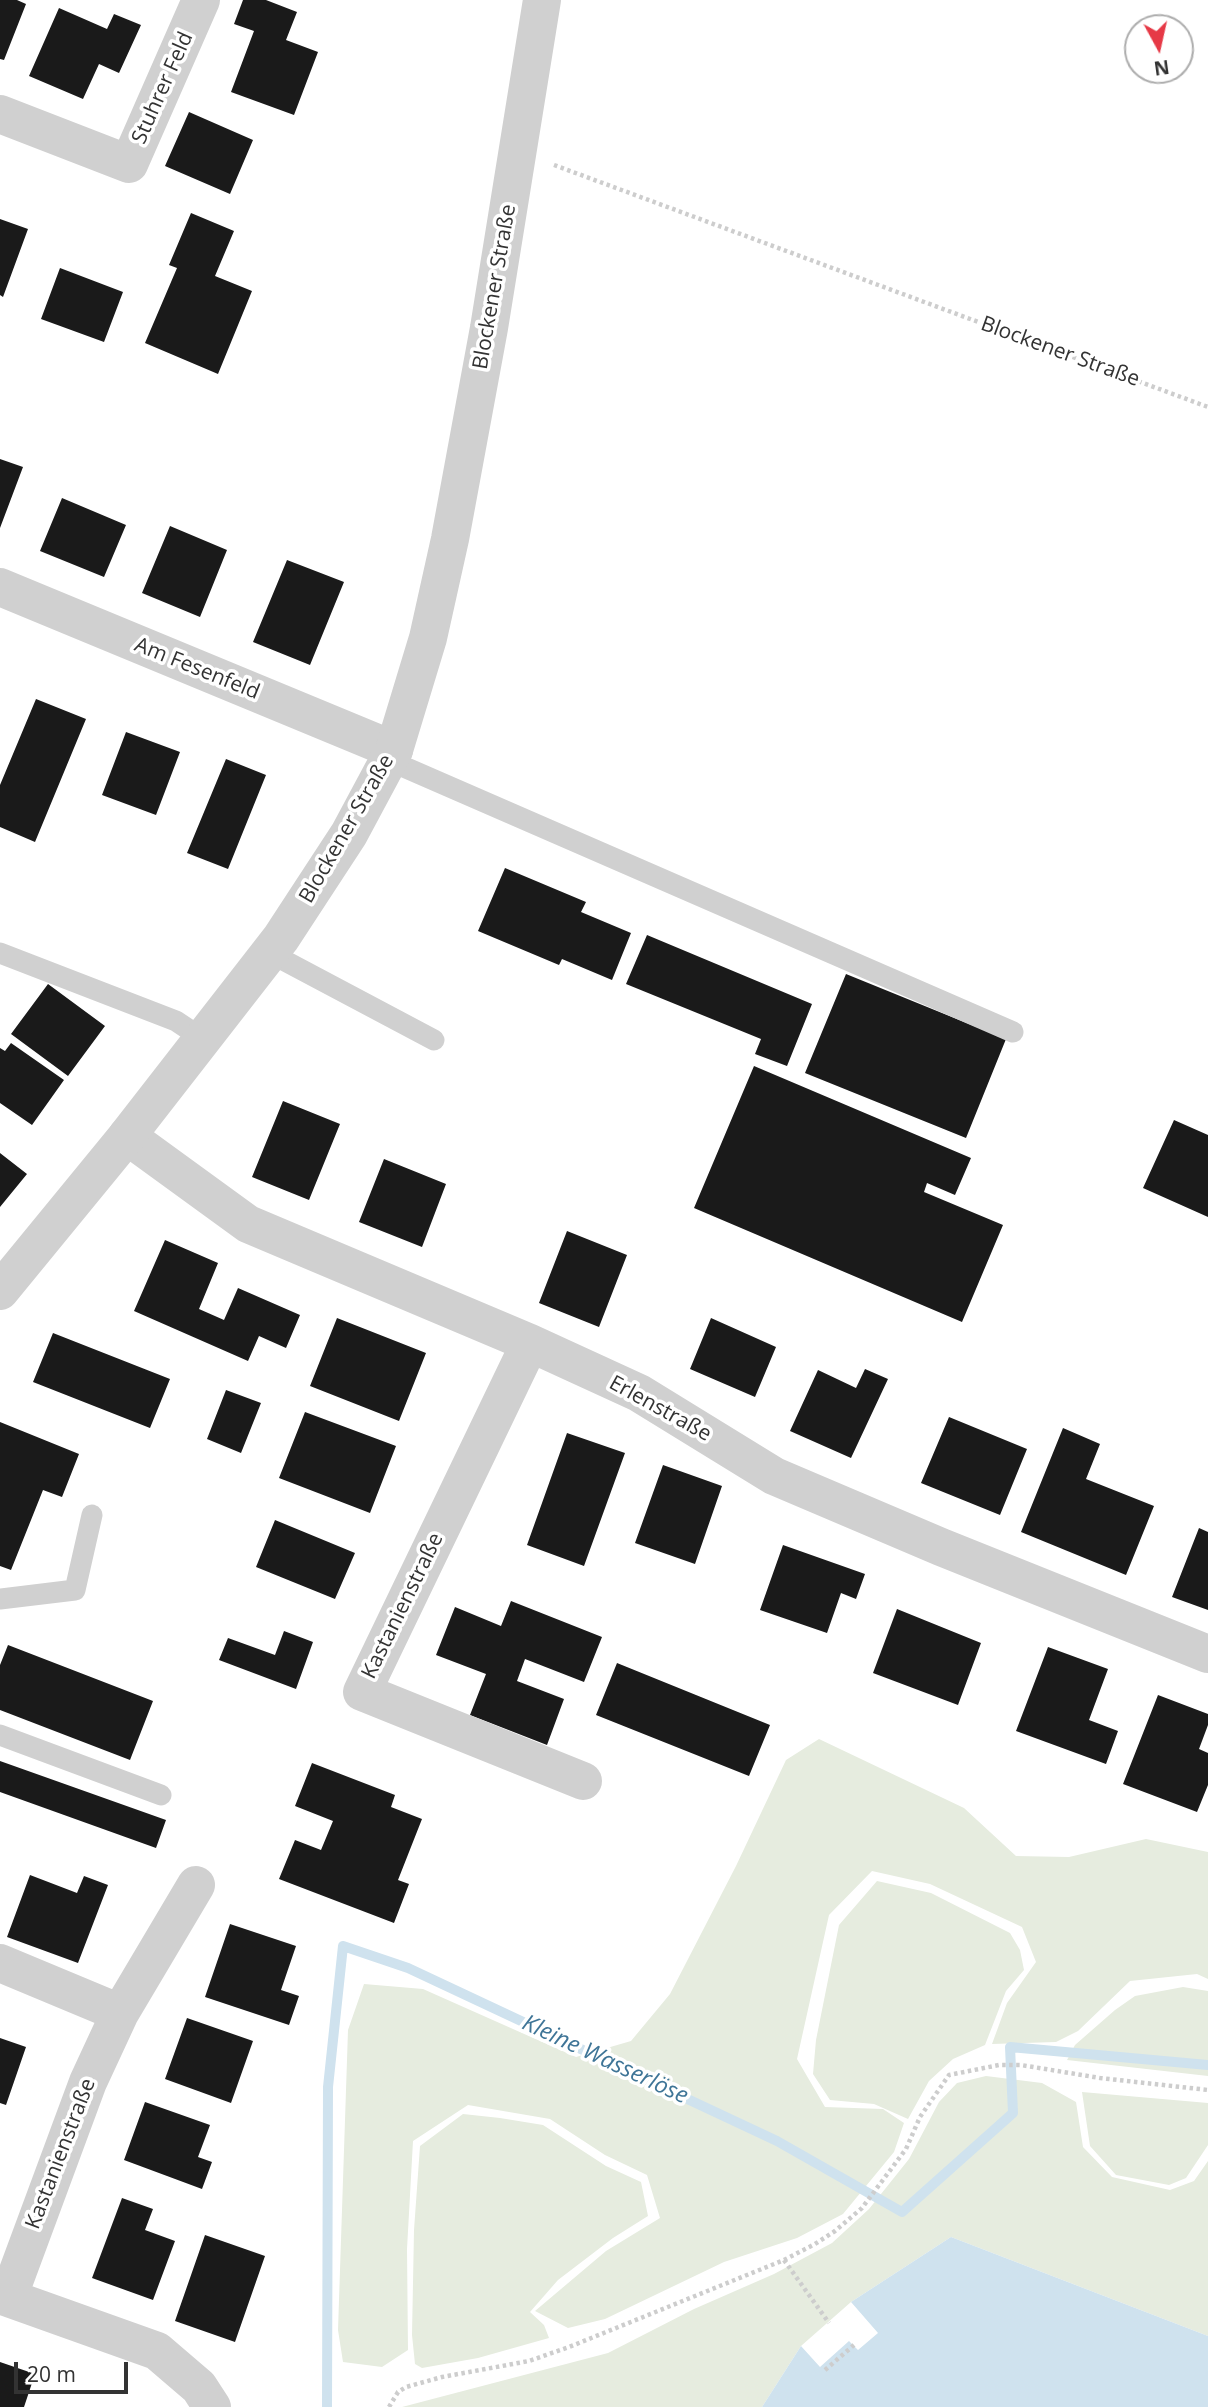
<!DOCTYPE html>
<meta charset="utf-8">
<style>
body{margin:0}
#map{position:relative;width:1208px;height:2407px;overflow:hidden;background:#fff;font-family:"Open Sans",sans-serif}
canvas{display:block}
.north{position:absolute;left:1124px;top:14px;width:70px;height:70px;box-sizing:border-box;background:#fff;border:2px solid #adadad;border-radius:50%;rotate:172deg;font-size:19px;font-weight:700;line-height:28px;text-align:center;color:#333}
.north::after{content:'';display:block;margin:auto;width:24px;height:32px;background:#e63946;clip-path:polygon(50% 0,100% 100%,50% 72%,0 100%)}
.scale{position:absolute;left:14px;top:2362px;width:114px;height:32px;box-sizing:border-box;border:4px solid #333;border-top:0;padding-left:9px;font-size:21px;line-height:24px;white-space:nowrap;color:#333;-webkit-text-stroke:5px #fff;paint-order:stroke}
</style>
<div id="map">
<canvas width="1208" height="2407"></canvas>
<div class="north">N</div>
<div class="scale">20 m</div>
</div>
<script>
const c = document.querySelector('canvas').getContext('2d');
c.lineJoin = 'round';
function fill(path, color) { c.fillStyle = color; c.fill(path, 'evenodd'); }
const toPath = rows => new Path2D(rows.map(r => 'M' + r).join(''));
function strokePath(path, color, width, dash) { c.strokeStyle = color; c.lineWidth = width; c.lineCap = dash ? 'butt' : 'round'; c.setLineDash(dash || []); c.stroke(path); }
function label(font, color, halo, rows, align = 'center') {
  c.font = font + ' "Open Sans",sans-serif'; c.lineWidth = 7; c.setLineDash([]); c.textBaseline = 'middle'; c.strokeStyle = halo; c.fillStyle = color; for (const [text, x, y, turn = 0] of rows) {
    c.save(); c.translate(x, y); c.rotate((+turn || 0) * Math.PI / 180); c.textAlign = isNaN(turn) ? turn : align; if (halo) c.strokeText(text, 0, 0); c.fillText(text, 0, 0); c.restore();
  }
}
const green = toPath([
 [819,1739,964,1808,1016,1856,1069,1857,1146,1839,1208,1852,1208,1979,1197,1974,1130,1981,1078,2031,1056,2042,992,2044,1007,2003,1036,1962,1022,1927,930,1884,872,1871,829,1915,797,2059,825,2107,883,2109,904,2123,894,2152,843,2214,797,2238,724,2262,605,2319,568,2328,535,2311,606,2251,660,2218,647,2175,605,2155,550,2119,468,2105,413,2141,407,2249,408,2350,382,2367,343,2362,338,2330,348,2030,364,1984,423,1989,576,2057,631,2041,670,1994,736,1866,786,1760],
 [877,1881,931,1893,1010,1933,1020,1950,1024,1970,1006,1991,985,2045,953,2059,929,2081,908,2119,874,2104,830,2100,813,2074,816,2040,839,1925],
 [1183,1987,1208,1991,1208,2076,1067,2060,1075,2045,1115,2010,1135,1996],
 [986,2076,1042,2083,1076,2102,1083,2147,1112,2177,1170,2190,1194,2181,1208,2161,1208,2336,951,2237,851,2302,801,2346,762,2407,402,2407,608,2353,694,2309,774,2274,832,2243,869,2209,909,2159,939,2102,957,2083],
 [1082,2092,1208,2103,1208,2145,1186,2178,1169,2185,1116,2175,1090,2146],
 [463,2114,500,2118,543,2125,606,2166,641,2182,648,2216,613,2238,558,2280,530,2312,544,2325,549,2338,478,2358,422,2368,415,2364,412,2335,414,2230,420,2146]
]);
const water = toPath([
 [951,2237,1208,2336,1208,2407,762,2407,801,2346,820,2367,849,2341,858,2350,878,2333,851,2302]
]);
const stream = toPath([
 [327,2407,328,2087,343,1946,408,1968,777,2141,902,2212,1013,2113,1010,2047,1208,2065]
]);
const building = toPath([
 [0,0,17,0,26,4,4,60,0,59],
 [243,0,266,0,297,12,286,40,318,52,294,115,231,92,254,31,234,24],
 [59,8,107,29,114,14,141,25,119,73,99,64,83,99,29,76],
 [189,112,253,140,230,194,165,166],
 [191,213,234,231,215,276,252,291,218,374,145,343,177,268,169,265],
 [0,219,28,229,3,297,0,295],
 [60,268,123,292,104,342,41,319],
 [0,459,23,467,0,528],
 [62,498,126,525,104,577,40,551],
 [170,526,227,550,200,617,142,593],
 [287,560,344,582,310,665,253,642],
 [36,699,86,719,35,842,0,827,0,785],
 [126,732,180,752,156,815,102,795],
 [226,759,266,775,228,869,187,853],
 [505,868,586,902,581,912,631,933,612,980,562,959,559,965,478,931],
 [647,935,812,1004,787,1066,755,1054,761,1039,626,984],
 [846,974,1006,1039,966,1138,805,1073],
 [48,984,105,1026,68,1076,11,1034],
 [11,1043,64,1080,32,1125,0,1103,0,1048,5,1051],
 [754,1066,971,1158,955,1195,927,1183,924,1192,1003,1225,962,1322,694,1208],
 [283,1101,340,1124,309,1200,252,1177],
 [1174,1120,1208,1135,1208,1217,1143,1188],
 [0,1153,27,1174,0,1207],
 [384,1159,446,1184,422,1247,359,1222],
 [567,1231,627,1255,599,1327,539,1303],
 [165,1240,218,1263,199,1309,224,1320,238,1288,300,1315,286,1348,259,1336,248,1361,134,1311],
 [337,1318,426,1353,399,1421,310,1386],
 [711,1318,776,1347,755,1397,690,1369],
 [53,1333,170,1379,150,1428,33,1382],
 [865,1369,888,1379,851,1458,790,1431,818,1370,856,1388],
 [226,1390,261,1403,241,1453,207,1439],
 [305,1412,396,1446,370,1513,279,1478],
 [949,1417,1027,1449,1000,1515,921,1483],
 [0,1422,79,1454,62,1497,43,1490,11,1570,0,1566],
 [1063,1428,1100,1444,1086,1479,1154,1506,1126,1575,1021,1532],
 [567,1433,625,1453,584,1566,527,1545],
 [663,1465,722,1486,695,1564,635,1543],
 [275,1520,355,1553,335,1599,256,1567],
 [1199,1528,1208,1532,1208,1610,1172,1597],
 [783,1545,865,1574,856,1599,841,1593,827,1633,760,1610],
 [511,1601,602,1637,584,1682,525,1659,517,1681,564,1699,547,1745,470,1715,486,1674,436,1655,455,1607,501,1626],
 [897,1609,981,1643,958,1705,873,1673],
 [284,1631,313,1642,296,1689,219,1660,228,1638,275,1655],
 [8,1645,153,1701,130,1760,0,1710,0,1665],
 [1048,1647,1108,1669,1089,1720,1118,1731,1106,1764,1016,1731],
 [617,1663,770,1725,749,1776,596,1715],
 [1158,1695,1208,1714,1208,1725,1199,1749,1208,1753,1208,1785,1197,1812,1123,1784],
 [0,1761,166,1820,156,1848,0,1792],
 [312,1763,395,1795,391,1807,422,1819,398,1880,409,1884,394,1923,279,1879,295,1840,321,1850,333,1821,295,1806],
 [30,1875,77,1893,84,1876,108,1885,78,1963,7,1937],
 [230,1924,296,1946,281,1990,299,1996,289,2025,205,1997],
 [187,2018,253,2041,231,2103,165,2079],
 [0,2038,26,2047,6,2105,0,2103],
 [145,2102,210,2125,198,2157,212,2162,202,2189,124,2160],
 [122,2198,153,2209,145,2230,175,2241,153,2300,92,2278],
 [205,2235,265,2256,235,2342,175,2321],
 [0,2362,35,2374,24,2407,0,2407]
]);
const path = toPath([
 [554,165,1208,407],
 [784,2260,829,2323],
 [825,2370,854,2345],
 [389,2407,398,2392,406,2387,442,2377,529,2361,569,2347,784,2260,815,2244,835,2231,862,2208,906,2149,920,2117,949,2075,999,2065,1021,2065,1100,2078,1208,2090]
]);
const service = toPath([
 [388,760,1013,1032],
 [0,953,176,1021,203,1039],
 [270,953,434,1040],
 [0,1599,75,1590,92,1515],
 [0,1735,161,1795]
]);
const minor = toPath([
 [0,114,129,164,201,0],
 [0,587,394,750],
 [127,1136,248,1224,530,1343,639,1393,774,1476,941,1547,1208,1654],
 [530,1343,362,1692,583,1781],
 [0,1963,120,2013],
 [0,2295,157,2351,199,2387,212,2407],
 [8,2298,88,2082,120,2013,196,1885]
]);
const tertiary = toPath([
 [0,1291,127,1136,281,938,349,834,394,750,428,638,450,539,489,328,542,0]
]);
const streetNames = [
 ["Stuhrer Feld",163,88,-66],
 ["Blockener Straße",495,287,-80],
 ["Blockener Straße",1060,352,20],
 ["Am Fesenfeld",197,669,22],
 ["Blockener Straße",347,829,-60],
 ["Erlenstraße",660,1409,29],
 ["Kastanienstraße",403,1606,-64],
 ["Kastanienstraße",61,2154,-69]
];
const waterNames = [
 ["Kleine Wasserlöse",605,2060,25]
];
fill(green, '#e6ecdf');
fill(water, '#cfe2ee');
strokePath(stream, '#cfe2ee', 10);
fill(building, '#1a1a1a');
strokePath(path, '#cdcdcd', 4.5, [3.5, 3.5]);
strokePath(service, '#d0d0d0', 21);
strokePath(minor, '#d0d0d0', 38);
strokePath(tertiary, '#d0d0d0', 38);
label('21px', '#333', '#fff', streetNames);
label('italic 23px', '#3f7597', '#fff', waterNames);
</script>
